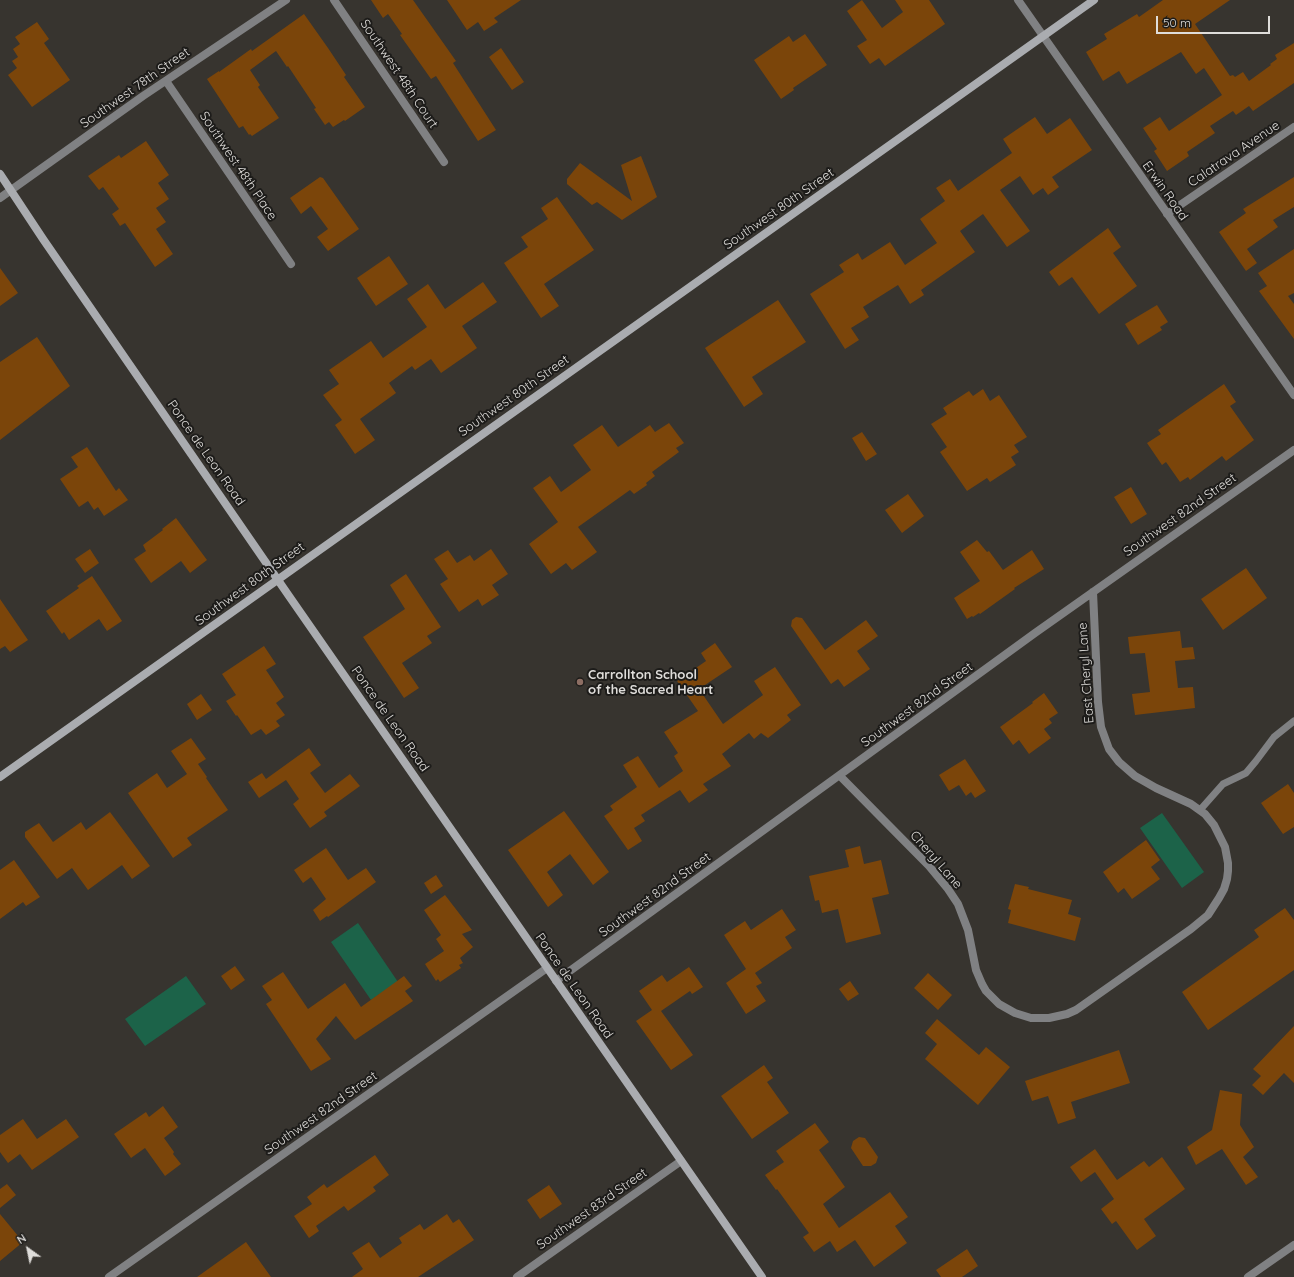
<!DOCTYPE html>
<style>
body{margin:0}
#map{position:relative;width:1294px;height:1277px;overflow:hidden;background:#37342f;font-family:Quicksand,sans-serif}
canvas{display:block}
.north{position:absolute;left:8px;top:1229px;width:40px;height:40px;-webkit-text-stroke:3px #1d1c1a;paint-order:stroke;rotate:327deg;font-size:11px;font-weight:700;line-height:16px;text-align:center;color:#dfddda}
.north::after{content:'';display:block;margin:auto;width:14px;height:18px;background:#dfddda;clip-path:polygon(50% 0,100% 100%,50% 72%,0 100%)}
.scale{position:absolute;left:1156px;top:16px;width:114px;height:18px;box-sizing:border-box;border:2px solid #dfddda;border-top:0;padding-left:5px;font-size:12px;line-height:14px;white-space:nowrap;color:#dfddda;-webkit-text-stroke:3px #1d1c1a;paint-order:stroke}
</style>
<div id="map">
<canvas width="1294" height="1277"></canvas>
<div class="north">N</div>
<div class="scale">50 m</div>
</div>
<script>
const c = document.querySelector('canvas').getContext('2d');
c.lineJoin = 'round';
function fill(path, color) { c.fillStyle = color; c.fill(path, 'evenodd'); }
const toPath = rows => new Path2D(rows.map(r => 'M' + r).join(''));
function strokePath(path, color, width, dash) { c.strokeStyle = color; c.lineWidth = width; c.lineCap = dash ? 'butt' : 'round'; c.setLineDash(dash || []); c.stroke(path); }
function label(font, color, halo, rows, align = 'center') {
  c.font = font + ' Quicksand,sans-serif'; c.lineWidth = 4; c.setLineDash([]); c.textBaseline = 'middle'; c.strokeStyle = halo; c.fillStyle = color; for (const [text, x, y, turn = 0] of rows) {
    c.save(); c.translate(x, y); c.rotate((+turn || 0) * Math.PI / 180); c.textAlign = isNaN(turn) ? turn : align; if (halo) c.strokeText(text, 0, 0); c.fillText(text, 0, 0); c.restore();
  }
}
const green = toPath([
 [1162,813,1204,872,1182,888,1140,828],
 [358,923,398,982,371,1000,331,942],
 [186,976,206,1004,145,1046,125,1019]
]);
const building = toPath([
 [371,0,413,0,456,61,453,63,496,130,478,141,436,76,431,79,400,35,402,34,388,14,383,18],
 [447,0,521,0,494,18,498,22,484,31,478,22,467,30],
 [862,0,882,28,903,12,895,0,929,0,945,24,885,66,879,58,870,64,857,46,867,40,847,11],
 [1163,0,1230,0,1195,24,1230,76,1233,75,1235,77,1243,72,1249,81,1271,65,1270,64,1277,59,1275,55,1294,43,1294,83,1253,111,1249,106,1236,115,1233,111,1210,126,1215,133,1187,152,1189,156,1167,171,1154,151,1157,149,1143,128,1160,117,1169,131,1222,95,1204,68,1196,74,1181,52,1127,84,1119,71,1103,81,1086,52,1107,39,1104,34,1137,14,1139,17],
 [304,14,328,48,346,75,344,77,365,107,345,121,344,120,333,127,329,122,325,125,314,109,316,108,288,66,287,67,276,51,250,70,260,85,258,87,279,118,252,136,250,134,249,135,243,126,239,128,207,79,219,71,219,72,251,49,252,51],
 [37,22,49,39,44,43,70,80,32,107,8,75,17,68,12,61,18,57,13,49,20,44,15,37],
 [805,34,827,65,793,88,794,90,781,99,754,60,789,36,793,42],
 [501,48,524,82,512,90,489,57],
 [1035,117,1047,134,1070,118,1092,150,1052,177,1059,187,1048,195,1043,188,1033,195,1020,176,1000,190,1030,231,1007,247,983,214,960,231,975,252,921,290,924,295,910,304,898,285,863,307,869,317,851,328,859,340,845,349,810,294,844,272,839,265,858,253,862,260,890,242,905,265,937,243,920,219,945,201,936,188,950,179,958,191,1012,153,1003,139],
 [146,141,169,175,158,183,169,199,156,208,166,222,156,229,173,254,155,267,125,223,120,226,112,214,119,209,103,187,99,190,88,176,119,155,121,158],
 [641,156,657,197,622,220,597,202,592,205,567,184,567,179,580,163,632,201,621,165],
 [320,177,323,178,359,229,328,251,317,237,328,229,311,206,301,214,290,198],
 [1294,177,1294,207,1273,220,1278,227,1247,249,1257,263,1246,271,1219,232,1246,213,1243,209],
 [557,197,594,250,544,284,559,306,541,318,504,263,528,247,521,237,548,219,541,208],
 [1108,228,1121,247,1113,253,1137,286,1099,314,1072,277,1059,286,1049,272],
 [1294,249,1294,293,1288,296,1294,304,1294,339,1259,291,1267,286,1258,273],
 [389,256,408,284,376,306,357,278],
 [0,268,18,293,0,306],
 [483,282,497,302,462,326,477,348,441,373,431,359,415,370,412,366,389,383,396,393,360,419,375,440,355,454,335,425,342,420,323,395,339,384,329,370,371,341,383,358,427,327,407,299,428,284,445,309],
 [778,300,806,342,752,377,763,394,744,407,705,348],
 [1157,305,1168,322,1160,327,1162,330,1138,345,1125,324],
 [37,337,70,386,0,440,0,362],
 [1224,384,1236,402,1230,406,1254,440,1226,461,1222,456,1190,480,1188,477,1180,482,1166,462,1162,465,1147,443,1161,434,1158,430],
 [983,389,990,401,999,395,1027,437,1014,445,1019,452,1011,457,1016,465,990,482,987,478,967,491,940,452,947,447,931,424,947,414,943,408,969,391,973,396],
 [669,423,684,443,676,448,679,452,652,472,655,476,646,483,647,485,634,494,630,490,578,527,597,552,572,570,566,563,551,574,529,544,558,522,533,488,550,476,561,492,591,470,573,445,602,425,618,447,650,425,655,432],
 [862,432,877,454,866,461,852,438],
 [87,447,116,491,119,488,128,500,104,516,98,507,94,510,88,501,79,507,60,479,78,467,71,457],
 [1131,487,1147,514,1131,524,1114,497],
 [908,494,924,516,902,533,885,510],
 [176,518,207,560,190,573,181,561,151,583,134,559,146,551,143,545,163,530,162,529],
 [977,540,987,552,989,551,1003,570,1032,550,1044,569,1014,588,1015,589,980,614,979,613,973,617,972,616,967,619,954,598,980,581,960,552],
 [90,549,99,563,85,573,75,559],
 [491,549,508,574,492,585,499,595,482,606,478,599,459,612,440,584,448,579,434,559,448,550,457,563,470,555,474,561],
 [1246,568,1267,598,1223,630,1201,599],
 [406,574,441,627,427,636,432,643,402,663,419,688,404,698,363,637,405,609,390,585],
 [92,576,122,621,107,631,99,619,69,640,64,632,62,634,46,611,79,588,77,586],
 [0,599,28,640,10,652,5,646,0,649],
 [796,617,802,618,825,650,866,620,878,636,857,651,870,669,844,687,838,679,831,684,791,626,792,620],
 [1180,631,1182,648,1193,647,1195,659,1175,661,1178,688,1193,687,1195,708,1135,715,1132,694,1150,692,1145,653,1130,654,1128,637],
 [715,643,732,667,699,689,723,724,763,695,754,681,775,667,801,705,787,715,791,720,768,738,761,733,754,739,749,733,722,754,731,766,703,784,708,790,689,803,680,790,641,815,645,821,634,828,642,841,628,850,604,816,613,810,610,806,637,787,623,765,638,756,659,788,683,771,674,756,678,753,664,732,698,711,677,681,706,661,701,653],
 [264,646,276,664,266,670,284,697,276,703,285,715,276,721,280,726,266,735,261,729,251,735,237,715,236,716,226,701,236,695,222,674],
 [1044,693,1058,713,1049,719,1052,723,1044,729,1051,738,1029,754,1019,740,1013,745,1000,727,1033,703,1032,702],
 [201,694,212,710,197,720,187,704],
 [191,738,206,759,198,764,207,777,206,778,228,810,187,838,192,845,173,858,128,793,157,773,167,788,187,774,171,751],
 [309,748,321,765,310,773,325,793,350,774,360,786,324,812,327,816,310,828,293,804,299,799,286,780,259,798,248,782,262,773,266,779],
 [965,759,986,791,975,798,971,792,966,796,959,785,949,791,939,775],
 [1288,784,1294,793,1294,827,1283,834,1261,803],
 [564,811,609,872,593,885,570,854,547,872,563,895,548,907,508,850],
 [110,812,150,866,132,879,122,865,88,890,72,868,57,879,25,837,25,832,39,823,53,842,81,822,86,830],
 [1146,840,1160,860,1151,867,1160,879,1132,899,1124,888,1118,893,1103,872],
 [860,846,864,864,881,860,889,894,872,898,881,934,846,943,838,909,822,913,819,900,815,901,809,876,849,867,845,850],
 [326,848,348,880,366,868,376,882,328,917,327,916,320,921,313,910,326,899,311,877,303,883,294,870],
 [14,860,40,897,26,906,23,902,0,919,0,870],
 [436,875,443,886,431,894,424,883],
 [1015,884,1029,887,1028,889,1072,900,1068,914,1081,918,1075,941,1008,923,1011,910,1008,909],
 [445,895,472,930,462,934,473,947,460,958,463,963,459,965,461,968,440,982,438,979,436,981,425,964,444,951,436,939,441,935,424,910],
 [1285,908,1294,920,1294,970,1208,1030,1182,992,1259,937,1254,930],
 [782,909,796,930,785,937,792,948,755,973,762,983,756,986,766,1001,746,1014,726,983,746,969,724,935,745,921,751,930],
 [235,966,245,980,231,990,221,976],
 [689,967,703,987,692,994,690,991,661,1011,693,1055,671,1070,636,1021,652,1010,639,991,662,975,667,982],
 [283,972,308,1009,345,983,361,1007,404,976,412,986,405,991,413,1001,355,1040,336,1016,316,1039,331,1059,311,1071,266,1004,272,1000,262,986],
 [928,973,952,995,938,1010,914,988],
 [850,981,859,994,848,1001,839,989],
 [937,1019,979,1055,986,1047,1010,1067,978,1105,925,1059,937,1044,925,1033],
 [1294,1026,1294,1083,1284,1073,1263,1095,1252,1085,1261,1076,1253,1069],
 [1119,1050,1130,1083,1071,1102,1076,1118,1058,1124,1048,1096,1032,1101,1025,1081],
 [764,1065,773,1078,767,1082,789,1113,752,1139,721,1096],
 [1220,1090,1242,1094,1240,1125,1254,1147,1243,1157,1258,1177,1246,1185,1222,1149,1196,1165,1187,1147,1212,1130],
 [163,1106,178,1127,164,1138,174,1152,173,1154,181,1164,165,1176,145,1148,131,1158,114,1134,146,1112,149,1117],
 [23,1119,37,1139,66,1119,79,1137,32,1170,20,1154,8,1163,0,1152,0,1135],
 [815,1123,829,1142,819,1150,845,1187,823,1204,839,1228,890,1192,908,1217,895,1226,907,1243,874,1267,855,1240,837,1252,830,1241,814,1252,803,1237,809,1233,777,1189,776,1190,765,1175,784,1162,776,1151],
 [859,1137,865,1138,878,1157,876,1163,871,1166,863,1166,851,1148,853,1141],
 [1095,1149,1117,1180,1144,1161,1149,1167,1162,1157,1185,1189,1144,1219,1156,1236,1137,1250,1116,1221,1112,1224,1101,1209,1114,1199,1095,1172,1081,1182,1070,1167],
 [375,1155,389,1175,373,1187,376,1191,348,1211,344,1206,316,1226,319,1231,309,1238,294,1216,312,1204,307,1197,324,1184,327,1188],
 [7,1184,16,1195,0,1208,0,1189],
 [549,1185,562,1204,540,1219,527,1200],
 [0,1214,23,1242,0,1261],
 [447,1214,453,1223,459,1219,474,1240,418,1277,352,1277,363,1269,352,1253,369,1242,380,1258,402,1243,399,1238,420,1224,424,1230],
 [246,1242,271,1277,197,1277],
 [967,1249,978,1266,962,1277,941,1277,936,1270]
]);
const lane = toPath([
 [1200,810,1223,784,1246,773,1256,761,1274,737,1294,721]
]);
const street = toPath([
 [334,0,444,162],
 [1018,0,1294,395],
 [166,81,291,264],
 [0,198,143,96,286,0],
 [1167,214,1294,127],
 [840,776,929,866,948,889,958,904,968,930,976,970,982,984,986,991,999,1004,1015,1013,1031,1018,1049,1018,1067,1014,1076,1010,1191,929,1208,915,1219,898,1224,889,1227,879,1228,871,1228,863,1225,847,1214,825,1205,814,1191,804,1156,788,1135,776,1119,762,1109,749,1101,727,1098,702,1093,592],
 [556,981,1035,633,1294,450],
 [109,1277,547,968],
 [517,1277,681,1161],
 [1248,1277,1294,1245]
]);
const secondary = toPath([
 [0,174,43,239,289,596,762,1277],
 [0,777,1094,0]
]);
const markers = [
 [580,682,4,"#8d6e63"]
];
const streetNames = [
 ["Southwest 48th Court",399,74,56],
 ["Southwest 78th Street",135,88,-35],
 ["Calatrava Avenue",1234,154,-34],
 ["Southwest 48th Place",238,166,56],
 ["Erwin Road",1165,191,55],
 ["Southwest 80th Street",779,209,-35],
 ["Southwest 80th Street",514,396,-35],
 ["Ponce de Leon Road",206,453,55],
 ["Southwest 82nd Street",1180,515,-35],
 ["Southwest 80th Street",250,584,-36],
 ["East Cheryl Lane",1086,673,-94],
 ["Southwest 82nd Street",917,705,-36],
 ["Ponce de Leon Road",390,719,55],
 ["Cheryl Lane",936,860,49],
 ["Southwest 82nd Street",655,895,-36],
 ["Ponce de Leon Road",574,986,55],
 ["Southwest 82nd Street",321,1113,-35],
 ["Southwest 83rd Street",592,1209,-35]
];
const poiNames = [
 ["Carrollton School",588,675],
 ["of the Sacred Heart",588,690]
];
fill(green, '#1c6349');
fill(building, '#7b450a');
strokePath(lane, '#808183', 7);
strokePath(street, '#808183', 8);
strokePath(secondary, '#aaacb0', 8);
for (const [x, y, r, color] of markers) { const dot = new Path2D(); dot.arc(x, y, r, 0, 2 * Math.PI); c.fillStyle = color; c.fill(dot); strokePath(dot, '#1d1c1a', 1.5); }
label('13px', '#dfddda', '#1d1c1a', streetNames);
label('bold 13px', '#dfddda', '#1d1c1a', poiNames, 'left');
</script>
